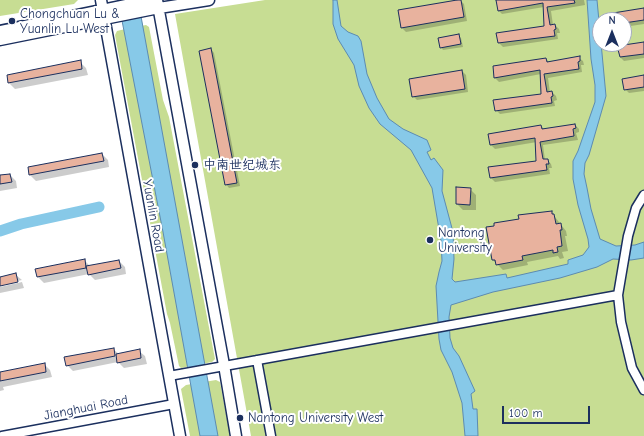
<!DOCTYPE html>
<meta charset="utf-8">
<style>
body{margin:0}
#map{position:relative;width:644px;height:436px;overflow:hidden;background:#fff;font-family:"Comic Neue",sans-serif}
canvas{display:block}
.north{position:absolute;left:592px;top:12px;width:40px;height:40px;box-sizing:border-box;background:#fff;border:1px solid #a4acbf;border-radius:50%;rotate:0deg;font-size:11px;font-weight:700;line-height:16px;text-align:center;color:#1b2f5e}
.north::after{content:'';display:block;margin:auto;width:14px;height:18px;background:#1b2f5e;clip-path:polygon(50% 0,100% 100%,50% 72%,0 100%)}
.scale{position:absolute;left:502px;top:406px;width:88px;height:18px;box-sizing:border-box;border:2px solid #1b2f5e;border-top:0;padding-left:5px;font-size:12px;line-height:14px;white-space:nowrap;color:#1b2f5e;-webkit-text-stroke:3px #fff;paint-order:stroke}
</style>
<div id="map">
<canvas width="644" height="436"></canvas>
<div class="north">N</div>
<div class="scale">100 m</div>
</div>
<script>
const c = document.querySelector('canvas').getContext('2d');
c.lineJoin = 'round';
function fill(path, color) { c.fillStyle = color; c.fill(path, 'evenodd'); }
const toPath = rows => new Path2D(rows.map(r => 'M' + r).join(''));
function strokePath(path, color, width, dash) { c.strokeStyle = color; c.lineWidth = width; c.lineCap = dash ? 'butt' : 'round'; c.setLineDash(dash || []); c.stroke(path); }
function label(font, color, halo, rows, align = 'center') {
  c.font = font + ' "Comic Neue","LXGW WenKai TC",sans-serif'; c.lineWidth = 4; c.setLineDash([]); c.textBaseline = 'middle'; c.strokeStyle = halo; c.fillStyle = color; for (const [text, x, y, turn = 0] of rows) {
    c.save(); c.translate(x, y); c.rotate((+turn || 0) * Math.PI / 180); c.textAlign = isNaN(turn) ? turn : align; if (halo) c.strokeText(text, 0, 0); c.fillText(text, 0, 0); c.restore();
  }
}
const green = toPath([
 [0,0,78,0,74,4,0,16],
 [265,0,644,0,644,436,251,436,175,14],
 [600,20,624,20,624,44,600,44],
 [146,25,149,27,163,100,169,117,215,359,212,362,181,368,179,366,170,323,167,314,115,35,117,31,121,30],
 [216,380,220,382,230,436,190,436,181,389,186,385]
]);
const water = toPath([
 [118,0,138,0,218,436,200,436,163,232,118,0],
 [333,0,337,0,341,26,348,32,358,36,361,41,367,74,377,98,389,119,403,129,427,140,431,150,427,152,431,160,434,158,443,170,442,191,453,232,454,259,452,279,455,282,506,274,507,278,568,264,568,260,583,255,589,247,588,239,578,205,573,179,573,161,578,151,595,102,595,85,591,59,587,0,597,0,606,96,589,155,585,163,584,174,587,188,591,209,600,239,616,246,635,245,644,242,644,258,631,260,613,259,597,267,560,278,493,292,451,305,449,317,450,338,453,348,459,356,475,391,471,394,473,409,477,409,478,436,465,436,462,403,452,372,441,350,439,339,436,286,439,272,442,261,441,241,432,188,411,150,380,124,369,108,359,86,354,65,338,39,333,24,333,0]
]);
const shadow = toPath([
 [460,0,464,4,467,21,406,32,402,28],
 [497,0,584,0,585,5,551,11,553,25,555,25,559,29,560,33,557,33,558,39,503,47,499,43,545,27,544,7,502,14,498,10],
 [644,9,644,24,624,27,624,20,615,20],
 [458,35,461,38,463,47,443,50,441,47],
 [644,43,644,58,624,61,620,57],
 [211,49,214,53,240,186,229,188,226,184],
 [579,58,583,61,584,65,581,65,582,72,548,78,550,93,552,92,556,96,557,100,554,101,555,106,500,114,496,110,542,94,541,74,499,82,495,78,546,59,549,62],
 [80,62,86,68,88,75,15,89,9,83],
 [462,71,466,75,468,92,417,100,413,96],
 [644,76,644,91,629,93,625,89],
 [575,125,579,129,579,132,576,133,578,140,543,145,545,160,547,160,551,164,552,168,549,168,550,174,495,182,491,178,537,162,537,142,495,149,491,145,489,135,541,126,545,130],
 [102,154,108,160,109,167,36,181,30,175,29,168],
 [10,175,16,181,17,188,0,191,0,176],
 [470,189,476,195,476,210,463,210,457,204],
 [551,212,566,231,567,236,565,236,568,251,562,252,564,258,560,259,558,256,527,262,528,265,503,270,493,260,520,220],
 [84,260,90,266,119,261,125,267,126,274,95,280,89,274,44,283,38,277],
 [16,275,22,280,0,285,0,278],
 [22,282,24,288,0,293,0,287],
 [113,349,119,354,139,351,145,356,147,364,124,368,118,362,73,371,67,365],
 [44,364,50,370,52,377,3,387,4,390,0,391,0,373]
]);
const river = toPath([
 [0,231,21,224,99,207]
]);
const building = toPath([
 [457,0,461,0,464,17,401,28,398,10,457,0],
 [496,0,574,0,575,3,547,7,550,25,555,24,556,29,554,30,555,36,498,43,496,33,544,26,543,3,498,11,496,0],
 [644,8,644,20,624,23,624,20,614,20,613,13,644,8],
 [459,34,461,44,440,48,438,38,459,34],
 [644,42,644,54,620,57,617,46,644,42],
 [211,48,237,183,225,185,199,51,211,48],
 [580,56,580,61,578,62,579,69,544,74,547,92,552,91,553,96,551,97,552,103,495,111,493,100,541,94,540,70,494,78,493,66,546,58,547,62,580,56],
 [81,60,82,69,8,83,7,75,81,60],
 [462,70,465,89,412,97,409,79,462,70],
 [644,75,644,87,624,90,622,79,644,75],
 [575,124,576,128,573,129,574,136,540,142,543,159,548,159,549,164,546,164,547,170,490,178,488,167,536,161,535,138,490,145,488,134,541,125,542,129,575,124],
 [102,153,104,161,29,175,28,167,102,153],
 [10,174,12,182,0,184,0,175,10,174],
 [456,187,471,188,470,205,456,204,456,187],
 [552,211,552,214,554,214,556,224,561,223,562,230,560,230,562,246,557,247,558,252,553,253,553,250,522,256,523,260,496,265,495,260,492,260,486,227,494,226,494,223,519,219,518,215,552,211],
 [85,259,86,268,37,277,35,269,85,259],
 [119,260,121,268,88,275,86,266,119,260],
 [16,273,18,282,0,286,0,277,16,273],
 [114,348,115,356,66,366,64,357,114,348],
 [140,349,141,358,117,363,116,354,140,349],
 [45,363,46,372,0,381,0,372,45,363]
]);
const minor = toPath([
 [644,195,636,208,628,236,618,295,621,322,632,368,644,390],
 [257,360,271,436],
 [169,376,618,295],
 [2,436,174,404]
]);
const major = toPath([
 [101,0,180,436],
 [157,0,224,365,236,436],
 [0,31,150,0],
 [0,40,159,8,209,0]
]);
const markers = [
 [12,21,4,"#1b2f5e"],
 [195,165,4,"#1b2f5e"],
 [430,240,4,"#1b2f5e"],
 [240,418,4,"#1b2f5e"]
];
const poiNames = [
 ["Chongchuan Lu &",20,14],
 ["Yuanlin Lu West",20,29],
 ["中南世纪城东",203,165],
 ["Nantong",438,233],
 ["University",438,248],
 ["Nantong University West",248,418]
];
const streetNames = [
 ["Yuanlin Road",153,216,80],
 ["Jianghuai Road",86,408,-11]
];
fill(green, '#c7dd93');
fill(water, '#87c9e8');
strokePath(water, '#5c8bb1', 1);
fill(shadow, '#0003');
strokePath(river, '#87c9e8', 11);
fill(building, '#e8b29e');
strokePath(building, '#1b2f5e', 1);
strokePath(minor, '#1b2f5e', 11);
strokePath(major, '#1b2f5e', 13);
strokePath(minor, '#fff', 8);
strokePath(major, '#fff', 10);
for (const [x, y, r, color] of markers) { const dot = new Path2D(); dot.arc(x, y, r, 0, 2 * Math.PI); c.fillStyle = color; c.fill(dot); strokePath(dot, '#fff', 1.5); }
label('13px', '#1b2f5e', '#fff', poiNames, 'left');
label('13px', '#1b2f5e', '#fff', streetNames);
</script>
